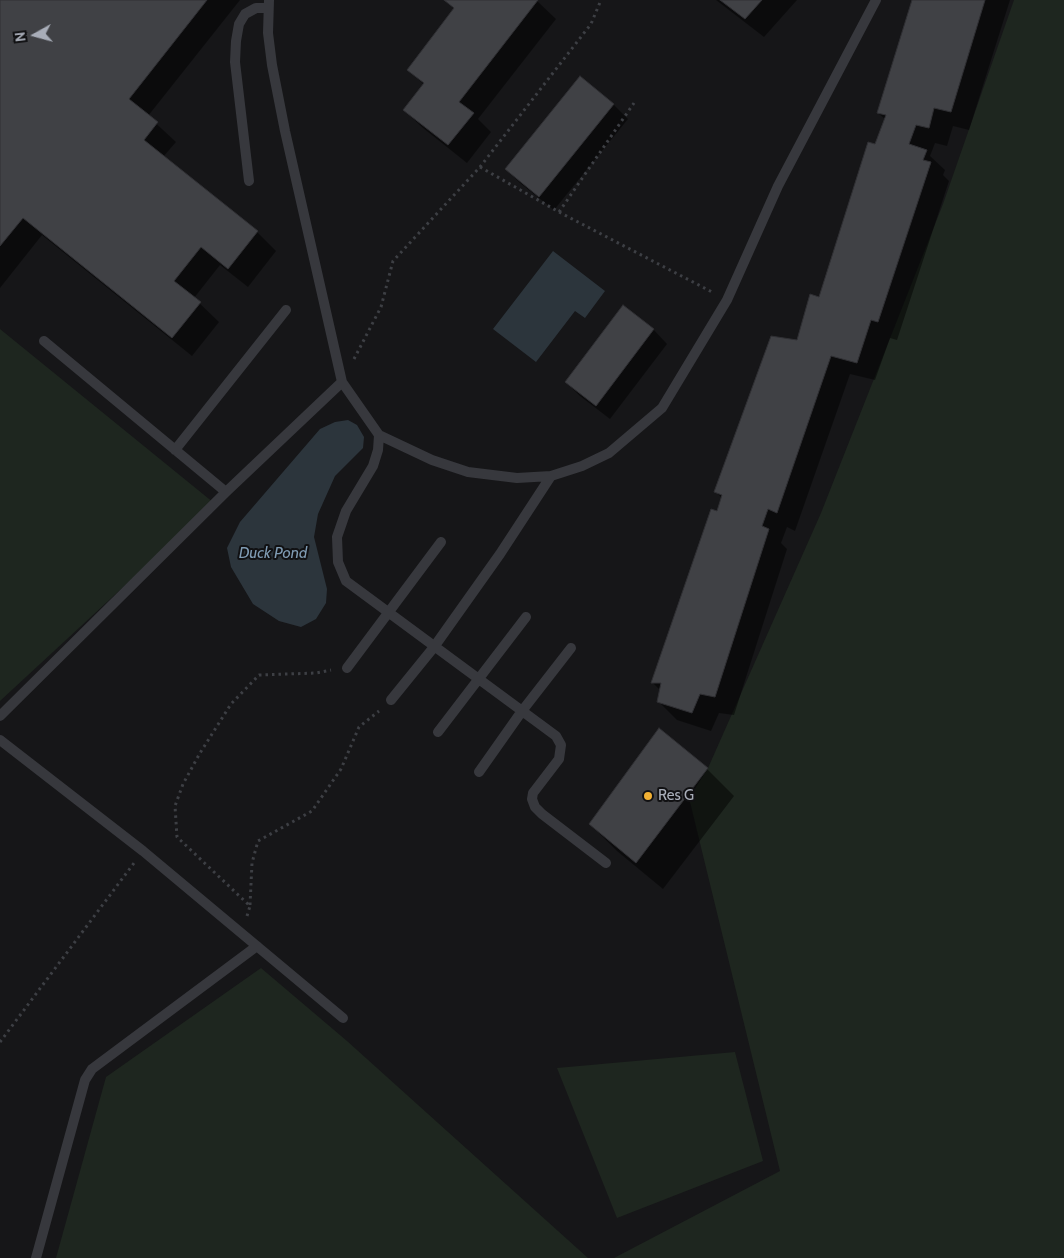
<!DOCTYPE html>
<style>
body{margin:0}
#map{position:relative;width:1064px;height:1258px;overflow:hidden;background:#161618;font-family:Cabin,sans-serif}
canvas{display:block}
.north{position:absolute;left:10px;top:10px;width:50px;height:50px;-webkit-text-stroke:4px #111113;paint-order:stroke;rotate:263deg;font-size:14px;font-weight:700;line-height:20px;text-align:center;color:#a8adb8}
.north::after{content:'';display:block;margin:auto;width:18px;height:22px;background:#a8adb8;clip-path:polygon(50% 0,100% 100%,50% 72%,0 100%)}
</style>
<div id="map">
<canvas width="1064" height="1258"></canvas>
<div class="north">N</div>
</div>
<script>
const c = document.querySelector('canvas').getContext('2d');
c.lineJoin = 'round';
function fill(path, color) { c.fillStyle = color; c.fill(path, 'evenodd'); }
const toPath = rows => new Path2D(rows.map(r => 'M' + r).join(''));
function strokePath(path, color, width, dash) { c.strokeStyle = color; c.lineWidth = width; c.lineCap = dash ? 'butt' : 'round'; c.setLineDash(dash || []); c.stroke(path); }
function label(font, color, halo, rows, align = 'center') {
  c.font = font + ' Cabin,sans-serif'; c.lineWidth = 4; c.setLineDash([]); c.textBaseline = 'middle'; c.strokeStyle = halo; c.fillStyle = color; for (const [text, x, y, turn = 0] of rows) {
    c.save(); c.translate(x, y); c.rotate((+turn || 0) * Math.PI / 180); c.textAlign = isNaN(turn) ? turn : align; if (halo) c.strokeText(text, 0, 0); c.fillText(text, 0, 0); c.restore();
  }
}
const green = toPath([
 [1014,0,1064,0,1064,1258,614,1258,780,1171,689,798,708,768,821,513,943,204],
 [0,329,214,503,0,701],
 [261,968,347,1041,588,1258,56,1258,106,1077],
 [735,1052,763,1161,617,1218,557,1068]
]);
const water = toPath([
 [553,251,605,291,585,318,575,311,536,362,493,329],
 [348,420,357,425,364,437,363,448,335,476,318,514,314,537,327,589,326,603,316,619,301,627,279,621,253,604,231,567,227,548,240,522,320,429,335,422]
]);
const shadow = toPath([
 [0,0,240,0,148,116,176,142,163,157,257,232,276,251,248,287,220,265,194,298,219,322,192,356,42,235,0,288],
 [445,0,536,0,556,19,478,119,491,132,467,163,423,128,404,110,424,85,409,69,455,10],
 [716,0,797,0,764,37],
 [914,0,1010,0,969,130,953,126,947,146,935,143,930,156,945,170,943,175,949,181,897,340,890,338,875,380,850,374,795,531,787,527,781,543,787,549,734,715,719,713,711,731,677,720,658,701,661,691,652,682,718,512,722,498,716,492,798,341,819,298,886,120,878,113],
 [580,78,614,105,628,119,554,210,520,183,506,169],
 [653,329,667,344,610,419,580,396,566,382],
 [659,730,707,769,734,796,663,889,617,851,590,824]
]);
const building = toPath([
 [0,0,207,0,129,99,158,122,144,140,258,231,228,269,201,247,174,281,201,302,172,338,23,218,0,246,0,0],
 [444,0,538,0,459,102,474,113,448,145,403,110,424,83,407,70,454,8,444,0],
 [720,0,762,0,745,19,720,0],
 [912,0,985,0,951,112,934,108,929,128,916,125,909,144,927,150,923,160,931,162,878,322,871,320,857,363,831,356,777,513,768,509,762,526,769,529,715,697,700,694,692,713,657,702,661,683,651,683,711,509,717,511,722,495,714,492,771,336,797,340,810,294,819,297,868,142,875,144,886,115,877,113,912,0],
 [580,76,614,104,539,197,505,169,580,76],
 [623,305,654,329,596,406,565,382,623,305],
 [659,728,708,768,636,863,589,824,659,728]
]);
const path = toPath([
 [480,167,559,212,714,293],
 [559,212,634,103],
 [354,359,381,307,393,261,480,167,591,24,601,0],
 [250,905,252,863,258,841,312,811,341,769,359,727,379,711],
 [247,916,250,906,177,837,175,806,183,784,200,753,231,704,259,675,316,673,331,670],
 [0,1042,134,863]
]);
const service = toPath([
 [269,0,268,33,272,65,285,131,342,382,379,435,432,460,468,472,517,478,551,476,582,466,609,453,662,408,727,300,778,186,876,0],
 [249,181,235,62,236,41,239,24,245,14,256,8,268,8],
 [44,341,226,492],
 [379,435,378,450,373,466,346,511,337,537,338,562,346,581,556,736,561,745,559,759,533,793,532,799,535,807,542,814,606,863],
 [175,450,286,310],
 [347,668,441,542],
 [391,700,434,647,500,554,551,476],
 [0,716,226,492,342,382],
 [438,732,526,617],
 [0,740,143,851,343,1018],
 [479,772,522,711,571,648],
 [36,1258,85,1080,92,1069,257,946]
]);
const markers = [
 [648,796,5,"#f2b134"]
];
const poiNames = [
 ["Res G",658,796]
];
const waterNames = [
 ["Duck Pond",273,553]
];
fill(green, '#1e261f');
fill(water, '#2c353c');
fill(shadow, '#0007');
fill(building, '#404145');
strokePath(building, '#303034', 1);
strokePath(path, '#3d3f44', 3, [2.5, 4]);
strokePath(service, '#37383d', 10);
for (const [x, y, r, color] of markers) { const dot = new Path2D(); dot.arc(x, y, r, 0, 2 * Math.PI); c.fillStyle = color; c.fill(dot); strokePath(dot, '#111113', 2); }
label('15px', '#a8adb8', '#111113', poiNames, 'left');
label('italic 16px', '#7f9bb3', '#111113', waterNames);
</script>
